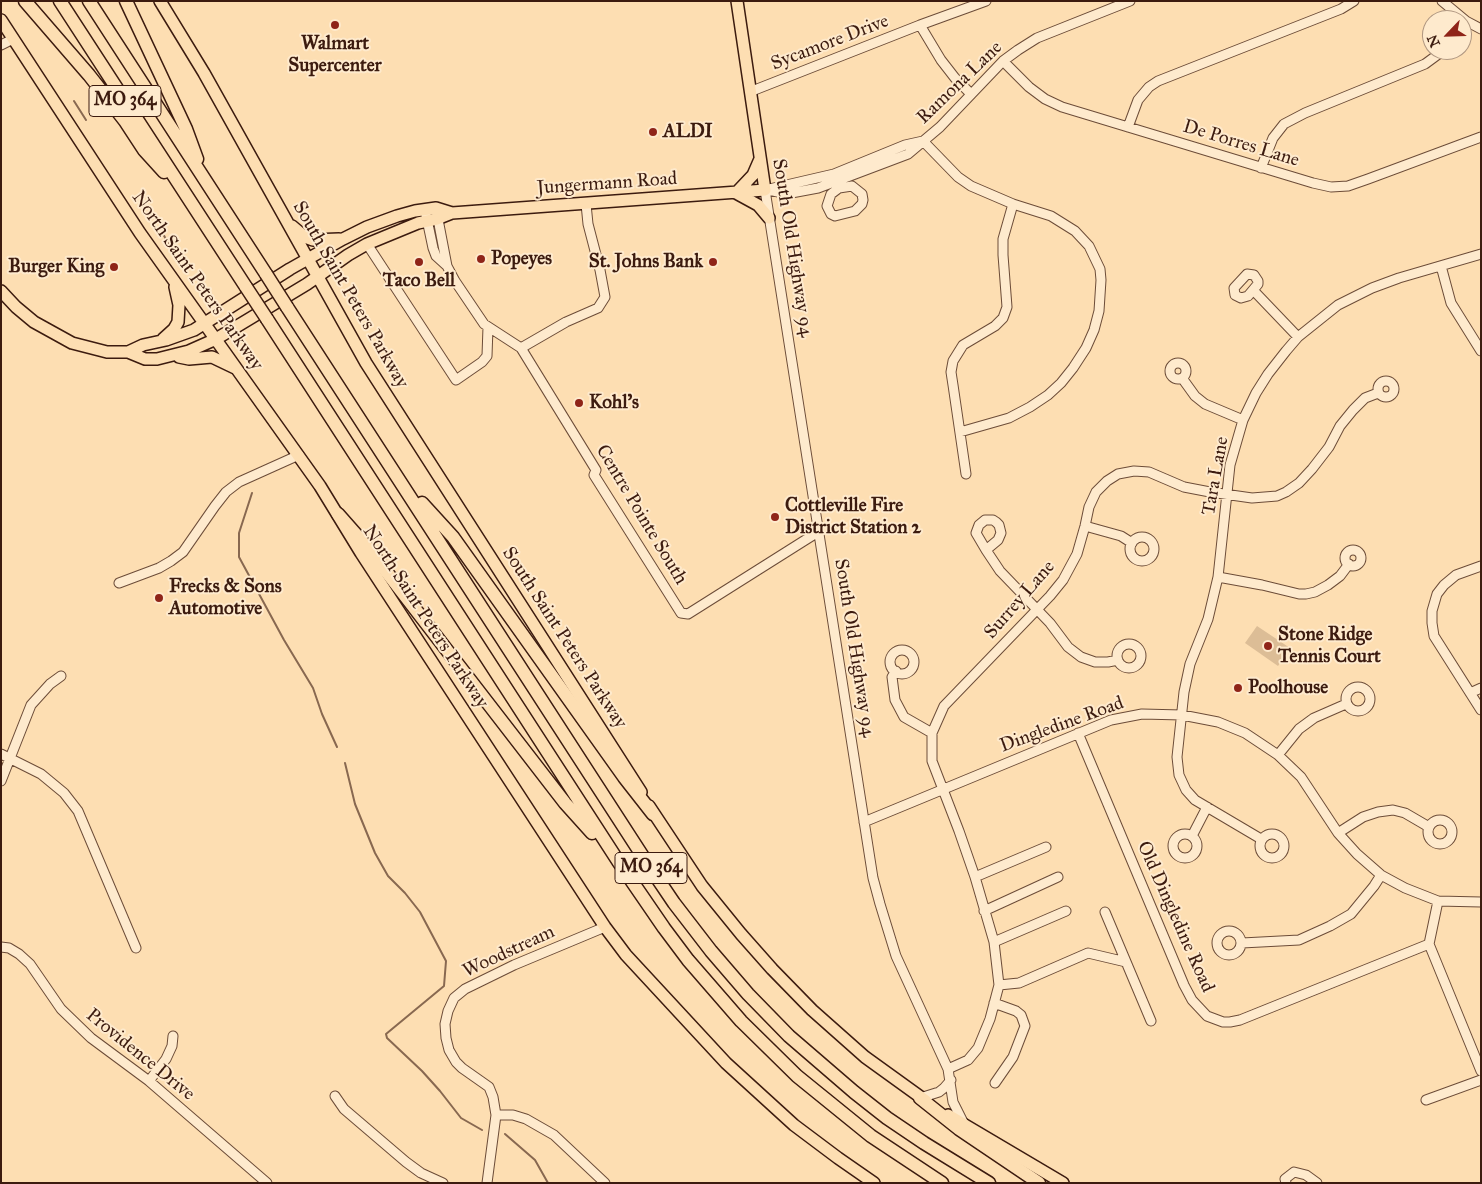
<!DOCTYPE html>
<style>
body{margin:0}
#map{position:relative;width:1482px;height:1184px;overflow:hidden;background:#fddeb2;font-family:"IM FELL Great Primer",serif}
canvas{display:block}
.frame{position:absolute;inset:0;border:2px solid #3c1b0f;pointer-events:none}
.north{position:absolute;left:1422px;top:10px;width:50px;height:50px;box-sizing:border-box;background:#feeacd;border:1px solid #b09781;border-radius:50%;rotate:246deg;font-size:14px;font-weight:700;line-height:20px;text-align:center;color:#3c1b0f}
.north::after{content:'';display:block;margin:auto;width:18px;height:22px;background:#8f2418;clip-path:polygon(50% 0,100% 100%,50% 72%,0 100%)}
</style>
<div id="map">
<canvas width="1482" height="1184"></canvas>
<div class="frame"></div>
<div class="north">N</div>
</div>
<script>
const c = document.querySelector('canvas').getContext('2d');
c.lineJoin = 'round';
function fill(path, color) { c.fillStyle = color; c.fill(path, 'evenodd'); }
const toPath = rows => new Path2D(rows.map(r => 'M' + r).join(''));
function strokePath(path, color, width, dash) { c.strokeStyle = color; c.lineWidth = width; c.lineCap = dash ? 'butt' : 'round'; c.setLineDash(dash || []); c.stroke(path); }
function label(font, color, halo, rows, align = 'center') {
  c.font = font + ' "IM FELL Great Primer",serif'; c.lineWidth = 4; c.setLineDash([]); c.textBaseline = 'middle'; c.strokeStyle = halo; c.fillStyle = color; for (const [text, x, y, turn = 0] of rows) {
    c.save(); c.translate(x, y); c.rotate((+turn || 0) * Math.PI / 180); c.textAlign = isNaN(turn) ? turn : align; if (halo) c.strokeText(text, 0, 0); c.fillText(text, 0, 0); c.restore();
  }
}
const green = toPath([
 [1257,626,1290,648,1278,666,1245,643]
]);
const stream = toPath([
 [74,101,86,120],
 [161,230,169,245],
 [252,493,239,533,239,557,284,640,313,688,322,714,337,747],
 [345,763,355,804,375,853,388,876,405,893,420,912,446,961,444,986,386,1034,387,1038,422,1071,440,1091,461,1118,482,1130],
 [505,1134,535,1160,548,1183]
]);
const minor = toPath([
 [1442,1,1466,21,1481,29],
 [920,25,941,60,955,78,971,94],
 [1,45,13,39],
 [1003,61,1029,87,1045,99,1062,107,1313,183,1331,187,1348,186,1368,179,1481,137],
 [752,91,920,25,986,1],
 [1128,127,1138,100,1149,87,1158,81,1341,9,1354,1],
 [923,141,905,145,834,174,765,190,873,878,880,904,896,956,948,1069,953,1102,964,1124],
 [923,141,958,177,971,186,1013,204,1051,216,1075,231,1089,246,1100,269,1101,280,1099,311,1094,330,1086,348,1073,368,1061,383,1048,395,1030,407,1009,418,960,432],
 [1261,168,1273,138,1284,124,1305,113,1425,64,1444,50],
 [835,176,839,188,831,194,827,206,831,214,835,216,855,211,862,204,863,200,862,194,852,186,839,188],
 [769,190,786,194,818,188,908,154,940,127,1003,61,1018,50,1037,38,1130,1],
 [425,210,433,248,436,256,447,266],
 [437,214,447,266,455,281,484,324,521,348,566,322,598,308,605,297,600,270,588,224,586,204],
 [367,244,456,380,482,362,487,356,488,327],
 [1441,266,1451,303,1481,351],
 [1247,274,1254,275,1258,281,1258,284,1248,296,1241,298,1235,295,1234,288,1247,274],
 [1254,291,1298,337],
 [521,348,596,470,594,475,681,613,688,614,818,532],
 '1170 371a8 8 0 1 1 16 0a8 8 0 1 1-16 0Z',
 [1182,378,1195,396,1205,404,1243,420],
 '1378 389a8 8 0 1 1 16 0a8 8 0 1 1-16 0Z',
 [966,474,953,385,951,372,953,361,963,345,995,326,1003,318,1007,307,1003,255,1003,239,1013,204],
 [985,520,993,520,996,522,999,525,1001,533,998,540,986,550,976,533,979,525,985,520],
 [1085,526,1121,536,1132,543],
 '1130 549a12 12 0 1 1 24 0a12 12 0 1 1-24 0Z',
 [986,550,1000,571,1050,623,1068,647,1081,657,1095,662,1108,662,1118,660],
 '1345 558a8 8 0 1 1 16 0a8 8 0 1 1-16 0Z',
 [1481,566,1456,575,1444,585,1437,594,1432,611,1432,623,1434,636,1481,710],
 [1218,577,1262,585,1299,594,1306,594,1315,592,1328,585,1340,576,1349,564],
 [119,583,159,568,171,561,183,552,215,506,226,492,239,482,299,455],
 '1117 656a12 12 0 1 1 24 0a12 12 0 1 1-24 0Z',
 '890 662a12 12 0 1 1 24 0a12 12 0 1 1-24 0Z',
 [896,671,892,677,895,700,904,717,932,733,932,761,959,831,975,877,994,942,999,985,990,1019,978,1048,968,1060,948,1069],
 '1346 699a12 12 0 1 1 24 0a12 12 0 1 1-24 0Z',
 [1470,693,1481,688],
 [932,733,944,706,1050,596,1063,580,1077,554,1085,526,1089,507,1096,492,1107,481,1118,474,1134,471,1149,472,1184,487,1210,492,1252,498,1277,496,1286,492,1299,483,1312,469,1329,447,1340,426,1353,410,1365,398,1378,393],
 [1078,733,1184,985,1192,1000,1207,1016,1223,1022,1230,1022,1240,1020,1429,944,1438,901],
 [1,754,41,774,64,793,78,811,136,948],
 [1278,755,1299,729,1314,718,1346,704],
 [1,781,31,705,50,684,61,676],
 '1428 832a12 12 0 1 1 24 0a12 12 0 1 1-24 0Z',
 [864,822,1111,720,1142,714,1182,715,1218,722,1245,733,1278,755,1301,777,1338,833,1357,854,1381,875,1405,888,1438,901,1481,902],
 [1338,833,1363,817,1378,812,1393,810,1405,813,1429,827],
 '1260 846a12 12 0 1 1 24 0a12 12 0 1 1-24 0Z',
 '1173 846a12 12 0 1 1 24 0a12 12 0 1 1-24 0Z',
 [1192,836,1207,807],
 [1261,839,1195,800,1186,790,1179,775,1177,757,1184,692,1190,664,1208,619,1218,577,1230,465,1243,420,1256,393,1268,374,1286,351,1298,337,1338,305,1372,288,1399,278,1481,254],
 [975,877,1046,847],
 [984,911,1058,877],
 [1105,912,1151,1021],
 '1217 943a12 12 0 1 1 24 0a12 12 0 1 1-24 0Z',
 [994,942,1066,911],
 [1242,943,1299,940,1330,926,1351,914,1374,886,1381,875],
 [1429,944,1481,1071],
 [1,947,9,948,19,954,30,964,61,1009,91,1038,149,1081,267,1183],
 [999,985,1019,983,1088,953,1126,962],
 [994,1003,1016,1011,1021,1015,1025,1026,1013,1057,995,1083],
 [149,1081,166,1059,172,1046,173,1036],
 [335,1096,344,1109,406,1162,421,1173,443,1183],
 [920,1098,939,1092,944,1088,951,1080],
 [1426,1100,1481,1080],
 [496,1115,513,1115,526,1119,554,1135,605,1183],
 [487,1183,496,1115,493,1097,489,1087,462,1068,456,1062,449,1050,446,1038,445,1024,448,1011,454,998,465,989,514,965,605,927],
 [1286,1183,1285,1179,1294,1172,1306,1175,1317,1183]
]);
const major = toPath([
 [160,1,204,73,366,363,641,792],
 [1,20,140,233,320,486,361,553,605,927,626,955,726,1063,794,1125,838,1158,874,1183],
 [736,193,753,175,760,159],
 [736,193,758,205,769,218],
 [292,226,305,237,313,240,339,239],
 [1,291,16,307,34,322,72,343,107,352,128,352,145,359,157,359,189,351,216,339,307,284,348,255,367,244,418,223,437,219,452,213,765,190,737,1],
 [163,339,174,329,178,322,179,305,175,287],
 [128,352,143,345,166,340,194,330,290,269,343,239,367,227,397,216,415,211,436,208,452,213],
 [179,357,189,359,212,357,235,368],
 [649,806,702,886,741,934,772,969,812,1010,865,1057,926,1101],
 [948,1115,1063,1183]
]);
const highway = toPath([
 [25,1,89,75,125,121,144,150,164,172],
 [60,1,246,287],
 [89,1,266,274],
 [126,1,186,129,197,159],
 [287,307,651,869,674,903,711,951,748,994,789,1036,854,1092,887,1118,924,1143,989,1183],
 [267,319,618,861,664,928,688,960,741,1021,797,1076,871,1136,942,1183],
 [422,503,453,537,624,777,653,814],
 [338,514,368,548,565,803,592,833],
 [920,1098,959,1129,1039,1183]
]);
const highwayBridge = toPath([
 [266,274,287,307],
 [246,287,267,319]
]);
const markers = [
 [335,25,5,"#8f2418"],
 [653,132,5,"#8f2418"],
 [481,259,5,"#8f2418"],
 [419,262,5,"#8f2418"],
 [713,262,5,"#8f2418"],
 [114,267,5,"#8f2418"],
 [579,403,5,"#8f2418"],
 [775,517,5,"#8f2418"],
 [159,598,5,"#8f2418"],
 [1268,646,5,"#8f2418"],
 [1238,688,5,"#8f2418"]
];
const shields = [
 [125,101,72],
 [651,868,72]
];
const shieldNames = [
 ["MO 364",125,101],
 ["MO 364",651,868]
];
const streetNames = [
 ["Sycamore Drive",830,43,-21],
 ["Ramona Lane",960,83,-44],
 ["De Porres Lane",1241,144,17],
 ["Jungermann Road",607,184,-4],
 ["South Old Highway 94",792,248,81],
 ["North Saint Peters Parkway",197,281,55],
 ["South Saint Peters Parkway",350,295,60],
 ["Tara Lane",1216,476,-80],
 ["Centre Pointe South",641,515,59],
 ["Surrey Lane",1020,600,-49],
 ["North Saint Peters Parkway",425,617,57],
 ["South Saint Peters Parkway",564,638,57],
 ["South Old Highway 94",854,648,81],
 ["Dingledine Road",1062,725,-20],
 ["Old Dingledine Road",1175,917,66],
 ["Woodstream",509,952,-25],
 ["Providence Drive",140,1055,39]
];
const poiNames = [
 ["Walmart",335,44,"center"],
 ["Supercenter",335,66,"center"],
 ["ALDI",663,132],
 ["Popeyes",491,259],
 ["St. Johns Bank",703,262,"right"],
 ["Burger King",104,267,"right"],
 ["Taco Bell",419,281,"center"],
 ["Kohl's",589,403],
 ["Cottleville Fire",785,506],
 ["District Station 2",785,528],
 ["Frecks & Sons",169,587],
 ["Automotive",169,609],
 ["Stone Ridge",1278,635],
 ["Tennis Court",1278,657],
 ["Poolhouse",1248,688]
];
fill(green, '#dcbd96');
strokePath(stream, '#886850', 2);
strokePath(minor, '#6c4c38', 11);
strokePath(major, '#3c1b0f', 14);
strokePath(highway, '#3c1b0f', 15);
strokePath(minor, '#feeacd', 9);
strokePath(major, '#fddeb2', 11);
strokePath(highway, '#fddeb2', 12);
strokePath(highwayBridge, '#3c1b0f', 15, []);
strokePath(highwayBridge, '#fddeb2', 12);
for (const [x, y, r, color] of markers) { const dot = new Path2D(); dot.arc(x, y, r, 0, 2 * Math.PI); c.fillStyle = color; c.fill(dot); strokePath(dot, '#feeacd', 2); }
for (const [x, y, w] of shields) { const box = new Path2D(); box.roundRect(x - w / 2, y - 15.5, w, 31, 4); c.fillStyle = '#feeacd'; c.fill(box); strokePath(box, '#3c1b0f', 1); }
label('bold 18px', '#3c1b0f', null, shieldNames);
label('19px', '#3c1b0f', '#feeacd', streetNames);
label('bold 19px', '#3c1b0f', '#feeacd', poiNames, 'left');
</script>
